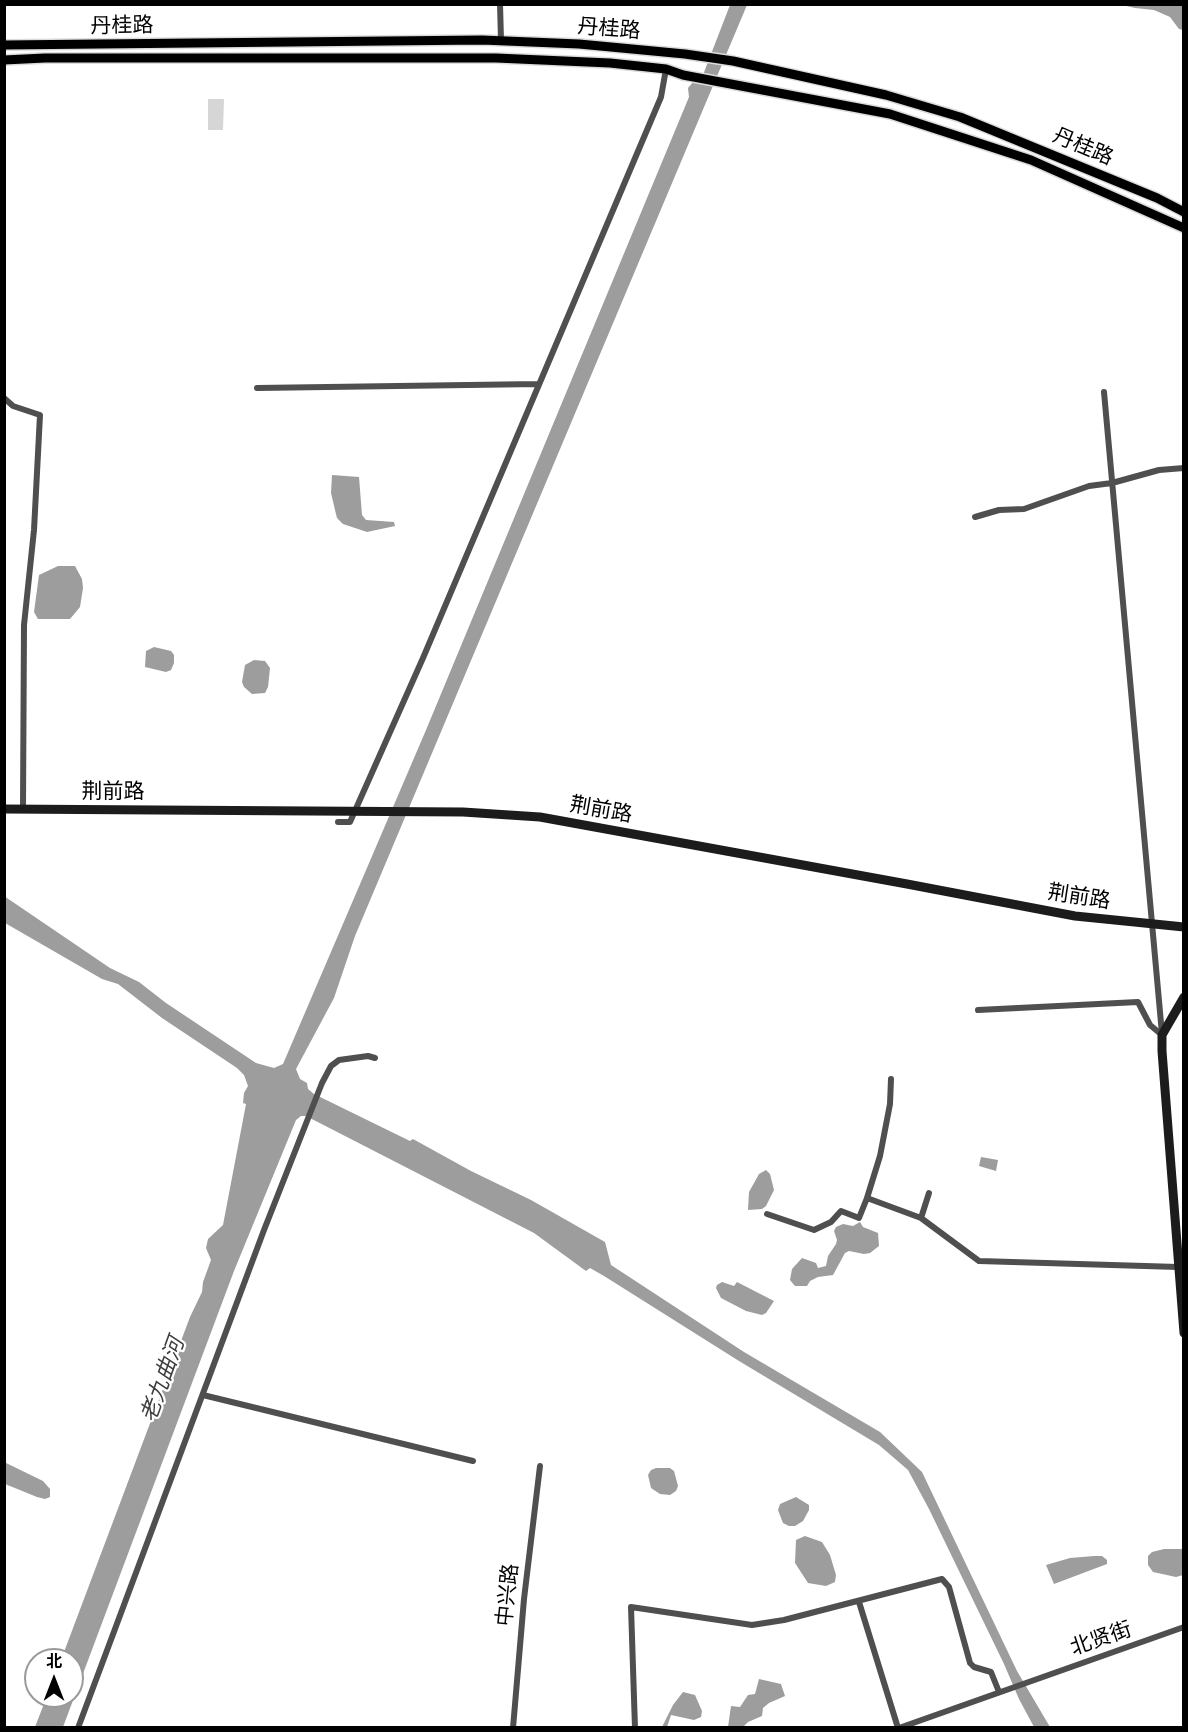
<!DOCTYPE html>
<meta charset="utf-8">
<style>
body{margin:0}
#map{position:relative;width:1188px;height:1732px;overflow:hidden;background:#fff;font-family:Montserrat,"Noto Sans SC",sans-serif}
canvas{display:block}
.frame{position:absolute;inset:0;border:6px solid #000;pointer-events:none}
.north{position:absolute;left:24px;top:1648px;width:60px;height:60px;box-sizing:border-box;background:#fff;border:2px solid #999;border-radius:50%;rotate:0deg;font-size:16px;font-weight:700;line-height:24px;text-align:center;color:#000}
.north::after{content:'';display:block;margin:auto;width:21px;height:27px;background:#000;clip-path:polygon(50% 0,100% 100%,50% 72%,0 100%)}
</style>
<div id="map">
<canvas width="1188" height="1732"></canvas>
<div class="frame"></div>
<div class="north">北</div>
</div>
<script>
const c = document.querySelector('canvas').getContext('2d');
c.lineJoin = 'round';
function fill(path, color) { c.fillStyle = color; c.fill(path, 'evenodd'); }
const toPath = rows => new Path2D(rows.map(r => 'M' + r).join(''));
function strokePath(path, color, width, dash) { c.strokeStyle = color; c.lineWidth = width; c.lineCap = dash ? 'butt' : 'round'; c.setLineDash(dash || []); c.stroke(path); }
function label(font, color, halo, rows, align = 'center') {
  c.font = font + ' Montserrat,"Noto Sans SC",sans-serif'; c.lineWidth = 4.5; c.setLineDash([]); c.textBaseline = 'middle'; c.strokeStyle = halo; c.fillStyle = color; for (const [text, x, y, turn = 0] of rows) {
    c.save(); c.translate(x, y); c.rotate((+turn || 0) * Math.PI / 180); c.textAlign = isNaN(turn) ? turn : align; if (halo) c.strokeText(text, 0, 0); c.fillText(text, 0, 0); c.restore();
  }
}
const green = toPath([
 [208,99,224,99,223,130,208,130]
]);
const water = toPath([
 [730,5,747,5,355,936,334,998,296,1069,300,1079,307,1083,308,1089,314,1094,410,1141,413,1139,471,1171,531,1200,605,1242,611,1265,744,1352,880,1432,922,1472,1017,1671,1050,1727,1034,1727,1019,1699,1004,1664,929,1509,908,1470,879,1445,739,1361,604,1276,590,1268,586,1271,534,1233,306,1116,301,1116,296,1120,234,1271,63,1727,35,1727,47,1696,72,1696,72,1660,61,1660,190,1317,202,1292,203,1282,211,1260,206,1248,208,1239,223,1225,246,1104,243,1103,244,1093,248,1086,244,1075,237,1068,162,1018,118,984,102,979,5,923,4,896,110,968,139,982,166,1003,256,1063,274,1068,283,1064,426,730,689,97,688,88,694,81,701,80],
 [1122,5,1183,5,1183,30,1179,29,1170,17,1154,10,1135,8],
 [332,475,359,477,362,515,366,520,394,522,395,526,367,532,343,524,337,518,335,510,331,493],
 [58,566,75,566,82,579,83,588,80,607,70,619,38,619,34,612,39,575],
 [154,647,171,651,174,655,174,663,171,670,166,672,145,667,146,651],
 [254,660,265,661,270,668,268,687,265,693,252,694,244,687,242,682,245,665],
 [981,1157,998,1160,996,1171,979,1166],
 [766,1170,770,1174,774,1190,766,1206,762,1209,748,1210,749,1192,759,1174],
 [860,1222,863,1227,878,1233,879,1246,870,1253,864,1254,849,1251,845,1253,833,1275,818,1277,810,1281,807,1286,795,1286,790,1280,792,1269,802,1258,816,1263,818,1268,826,1266,828,1256,836,1244,837,1240,834,1231,836,1227,843,1224,853,1226],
 [722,1282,734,1286,737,1282,774,1301,766,1313,762,1315,746,1311,721,1298,716,1288,717,1285],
 [4,1462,43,1481,50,1489,50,1497,45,1499,37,1497,5,1484],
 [656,1468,670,1468,674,1471,678,1486,676,1491,670,1495,660,1494,651,1488,648,1475,651,1470],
 [796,1497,809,1505,809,1510,803,1521,795,1526,789,1526,783,1523,778,1510,780,1504],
 [805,1536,822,1542,830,1555,836,1575,835,1582,826,1586,808,1583,795,1563,796,1540],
 [1164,1549,1183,1549,1183,1575,1176,1577,1153,1572,1148,1565,1148,1556,1152,1552],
 [1094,1556,1102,1556,1107,1560,1107,1564,1054,1584,1046,1565,1070,1558],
 [759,1679,781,1684,785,1696,769,1703,763,1708,762,1716,748,1722,743,1727,728,1727,731,1706,740,1707,748,1695,755,1694],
 [683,1692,695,1695,702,1711,701,1717,694,1720,671,1715,667,1727,662,1727,673,1705]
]);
const street = toPath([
 [500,4,501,40],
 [257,388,538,384],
 [1104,392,1162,1034],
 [4,398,13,406,40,415,34,530,24,625,23,806],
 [975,517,999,510,1024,509,1089,486,1112,483,1159,470,1184,468],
 [338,822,350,822,423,658,661,97,666,69],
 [978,1010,1138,1002,1150,1025,1162,1035],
 [867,1198,880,1156,890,1104,891,1079],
 [767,1214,814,1230,831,1222,841,1211,859,1218,867,1198,921,1218,979,1261,1178,1267],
 [921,1218,929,1193],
 [203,1395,473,1461],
 [859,1602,898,1728],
 [78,1728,264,1230,322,1083,331,1066,339,1060,368,1056,375,1058],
 [513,1728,524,1599,540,1466],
 [635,1728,631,1607,752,1625,784,1620,942,1579,949,1587,970,1663,974,1667,991,1672,999,1692],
 [899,1728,1184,1627]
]);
const secondary = toPath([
 [4,809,463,812,540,817,907,884,1075,916,1184,927],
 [1184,997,1162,1035,1162,1051,1184,1333]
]);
const primary = toPath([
 [4,45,482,40,579,44,685,54,733,61,886,95,960,117,1157,198,1184,212],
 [4,60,45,58,496,58,610,63,666,69,683,75,890,114,1031,160,1184,228]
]);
const streetNames = [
 ["丹桂路",122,26,-1],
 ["丹桂路",609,29,5],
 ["丹桂路",1083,147,23],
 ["荆前路",113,792],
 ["荆前路",601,810,10],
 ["荆前路",1079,897,9],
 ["中兴路",508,1595,-84],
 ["北贤街",1101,1639,-19]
];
const waterNames = [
 ["老九曲河",163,1380,-70]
];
fill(green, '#d6d6d6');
fill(water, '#9d9d9d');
strokePath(primary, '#dbdbdb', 12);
strokePath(street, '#4f4f4f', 6);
strokePath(secondary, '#1c1c1c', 9);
strokePath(primary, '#000', 9);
label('21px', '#000', '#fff', streetNames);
label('italic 22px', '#3e3e3e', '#fff', waterNames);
</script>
